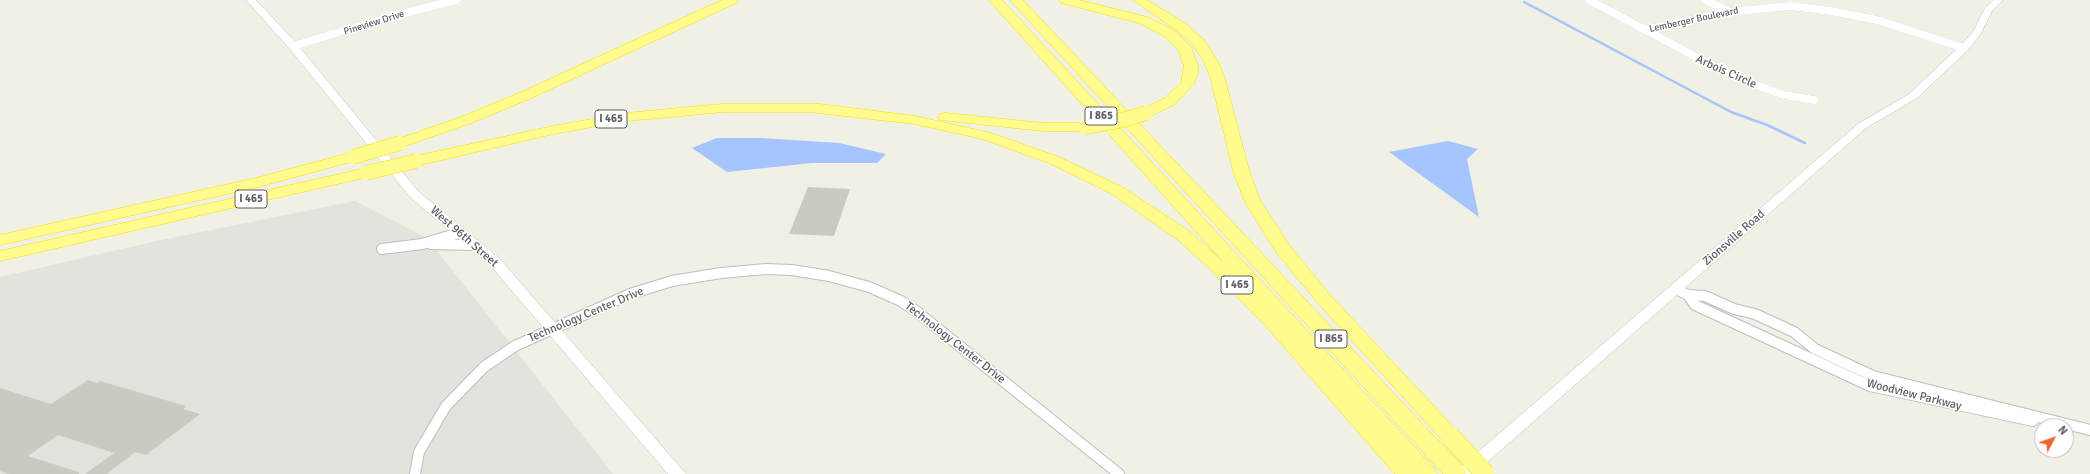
<!DOCTYPE html>
<style>
body{margin:0}
#map{position:relative;width:2090px;height:474px;overflow:hidden;background:#f0f0e5;font-family:Signika,sans-serif}
canvas{display:block}
.north{position:absolute;left:2034px;top:418px;width:40px;height:40px;box-sizing:border-box;background:#fff;border:1px solid #bebfc2;border-radius:50%;rotate:49deg;font-size:11px;font-weight:700;line-height:16px;text-align:center;color:#5d5f66}
.north::after{content:'';display:block;margin:auto;width:14px;height:18px;background:#ed682e;clip-path:polygon(50% 0,100% 100%,50% 72%,0 100%)}
</style>
<div id="map">
<canvas width="2090" height="474"></canvas>
<div class="north">N</div>
</div>
<script>
const c = document.querySelector('canvas').getContext('2d');
c.lineJoin = 'round';
function fill(path, color) { c.fillStyle = color; c.fill(path, 'evenodd'); }
const toPath = rows => new Path2D(rows.map(r => 'M' + r).join(''));
function strokePath(path, color, width, dash) { c.strokeStyle = color; c.lineWidth = width; c.lineCap = dash ? 'butt' : 'round'; c.setLineDash(dash || []); c.stroke(path); }
function label(font, color, halo, rows, align = 'center') {
  c.font = font + ' Signika,sans-serif'; c.lineWidth = 3; c.setLineDash([]); c.textBaseline = 'middle'; c.strokeStyle = halo; c.fillStyle = color; for (const [text, x, y, turn = 0] of rows) {
    c.save(); c.translate(x, y); c.rotate((+turn || 0) * Math.PI / 180); c.textAlign = isNaN(turn) ? turn : align; if (halo) c.strokeText(text, 0, 0); c.fillText(text, 0, 0); c.restore();
  }
}
const industrial = toPath([
 [355,201,427,238,613,474,0,474,0,277,161,240]
]);
const water = toPath([
 [717,138,761,138,839,143,886,154,877,163,812,163,727,172,692,148],
 [1448,141,1478,149,1467,159,1479,217,1389,152]
]);
const stream = toPath([
 [1524,2,1731,112,1767,125,1805,143]
]);
const building = toPath([
 [808,187,850,189,834,236,789,234],
 [88,380,97,383,100,381,186,406,183,409,200,414,146,455,135,452,107,474,85,474,114,453,58,435,28,456,79,472,79,474,9,474,0,471,0,388,51,404]
]);
const minorFar1 = toPath([
 [1589,0,1736,78,1784,95,1814,100],
 [1705,0,1730,12],
 [1644,30,1730,12,1790,6,1831,11,1877,20,1964,48],
 [293,46,393,16,456,0]
]);
const minor = toPath([
 [431,244,473,245],
 [382,249,422,244,459,233],
 [1676,289,1688,295,1705,296,1734,309,1755,314,1794,332,1815,349,1873,376,2090,430],
 [1688,295,1695,305,1870,386,2033,421],
 [415,474,419,452,446,406,484,367,515,346,630,294,672,281,721,273,766,269,792,270,829,276,869,287,901,301,916,311,1119,474]
]);
const secondary = toPath([
 [246,0,256,0,297,44,418,191,500,259,686,474,668,474,490,265,410,197,289,48,246,0],
 [1993,0,2003,0,1992,11,1980,35,1968,50,1917,98,1866,128,1474,474,1455,474,1457,470,1858,124,1909,94,1960,46,1973,32,1985,8,1993,0]
]);
const motorway = toPath([
 [722,0,738,0,736,3,527,100,471,123,405,146,400,148,395,146,392,143,395,140,461,117,517,94,722,0],
 [989,0,1002,0,1434,468,1437,474,1395,474,1265,325,1207,266,1177,239,1112,194,1049,163,982,139,915,124,810,112,723,112,626,121,553,134,416,166,411,164,408,161,411,158,416,156,553,126,626,113,723,104,820,104,915,116,991,133,1059,157,1124,188,1189,231,1224,263,989,0],
 [1010,0,1023,0,1464,468,1467,474,1443,474,1010,0],
 [1059,0,1079,0,1147,17,1172,29,1191,47,1198,66,1198,73,1194,84,1175,104,1151,116,1141,116,1139,113,1141,110,1165,98,1181,83,1184,66,1178,49,1162,35,1139,23,1061,3,1059,0],
 [1133,0,1147,0,1186,24,1203,39,1217,60,1224,76,1250,174,1261,202,1289,245,1329,294,1457,431,1461,436,1457,441,1450,444,1443,441,1317,302,1276,252,1245,202,1234,174,1210,76,1203,60,1193,45,1176,30,1133,0],
 [945,113,1043,123,1085,123,1090,124,1092,127,1090,130,1085,131,1043,131,940,120,938,117,940,114,945,113],
 [353,152,358,154,361,157,358,160,258,187,0,245,0,235,256,178,353,152],
 [366,168,372,170,374,173,372,176,0,261,0,251,366,168]
]);
const motorwayBridgeFar1 = toPath([
 [1085,127,1123,120,1146,113],
 [353,157,400,143],
 [366,173,416,161]
]);
const motorwayBridge = toPath([
 [1450,436,1485,474]
]);
const farStreetnames = [
 ["Lemberger Boulevard",1694,20,-12],
 ["Pineview Drive",374,23,-17]
];
const shields = [
 [1101,116,32],
 [611,119,32],
 [251,199,32],
 [1237,285,32],
 [1331,339,32]
];
const shieldNames = [
 ["I 865",1101,116],
 ["I 465",611,119],
 ["I 465",251,199],
 ["I 465",1237,285],
 ["I 865",1331,339]
];
const streetNames = [
 ["Arbois Circle",1726,72,24],
 ["West 96th Street",464,237,41],
 ["Zionsville Road",1734,238,-41],
 ["Technology Center Drive",586,315,-23],
 ["Technology Center Drive",955,343,38],
 ["Woodview Parkway",1914,395,14]
];
fill(industrial, '#e3e3dd');
fill(water, '#a6c4ff');
strokePath(stream, '#a6c4ff', 2.5);
fill(building, '#cbcac2');
strokePath(minorFar1, '#bdbdc4', 8);
strokePath(minor, '#bdbdc4', 12);
strokePath(secondary, '#bebfc6', 1);
strokePath(motorway, '#f5e000', 1);
strokePath(minorFar1, '#fff', 8);
strokePath(minor, '#fff', 10);
fill(secondary, '#fff');
fill(motorway, '#fffc8d');
strokePath(motorwayBridgeFar1, '#f5e000', 15, []);
strokePath(motorwayBridge, '#f5e000', 20, []);
strokePath(motorwayBridgeFar1, '#fffc8d', 14);
strokePath(motorwayBridge, '#fffc8d', 19);
label('10px', '#5d5f66', '#fff', farStreetnames);
for (const [x, y, w] of shields) { const box = new Path2D(); box.roundRect(x - w / 2, y - 9, w, 18, 3); c.fillStyle = '#fff'; c.fill(box); strokePath(box, '#5d5f66', 1); }
label('bold 11px', '#5d5f66', null, shieldNames);
label('12px', '#5d5f66', '#fff', streetNames);
</script>
